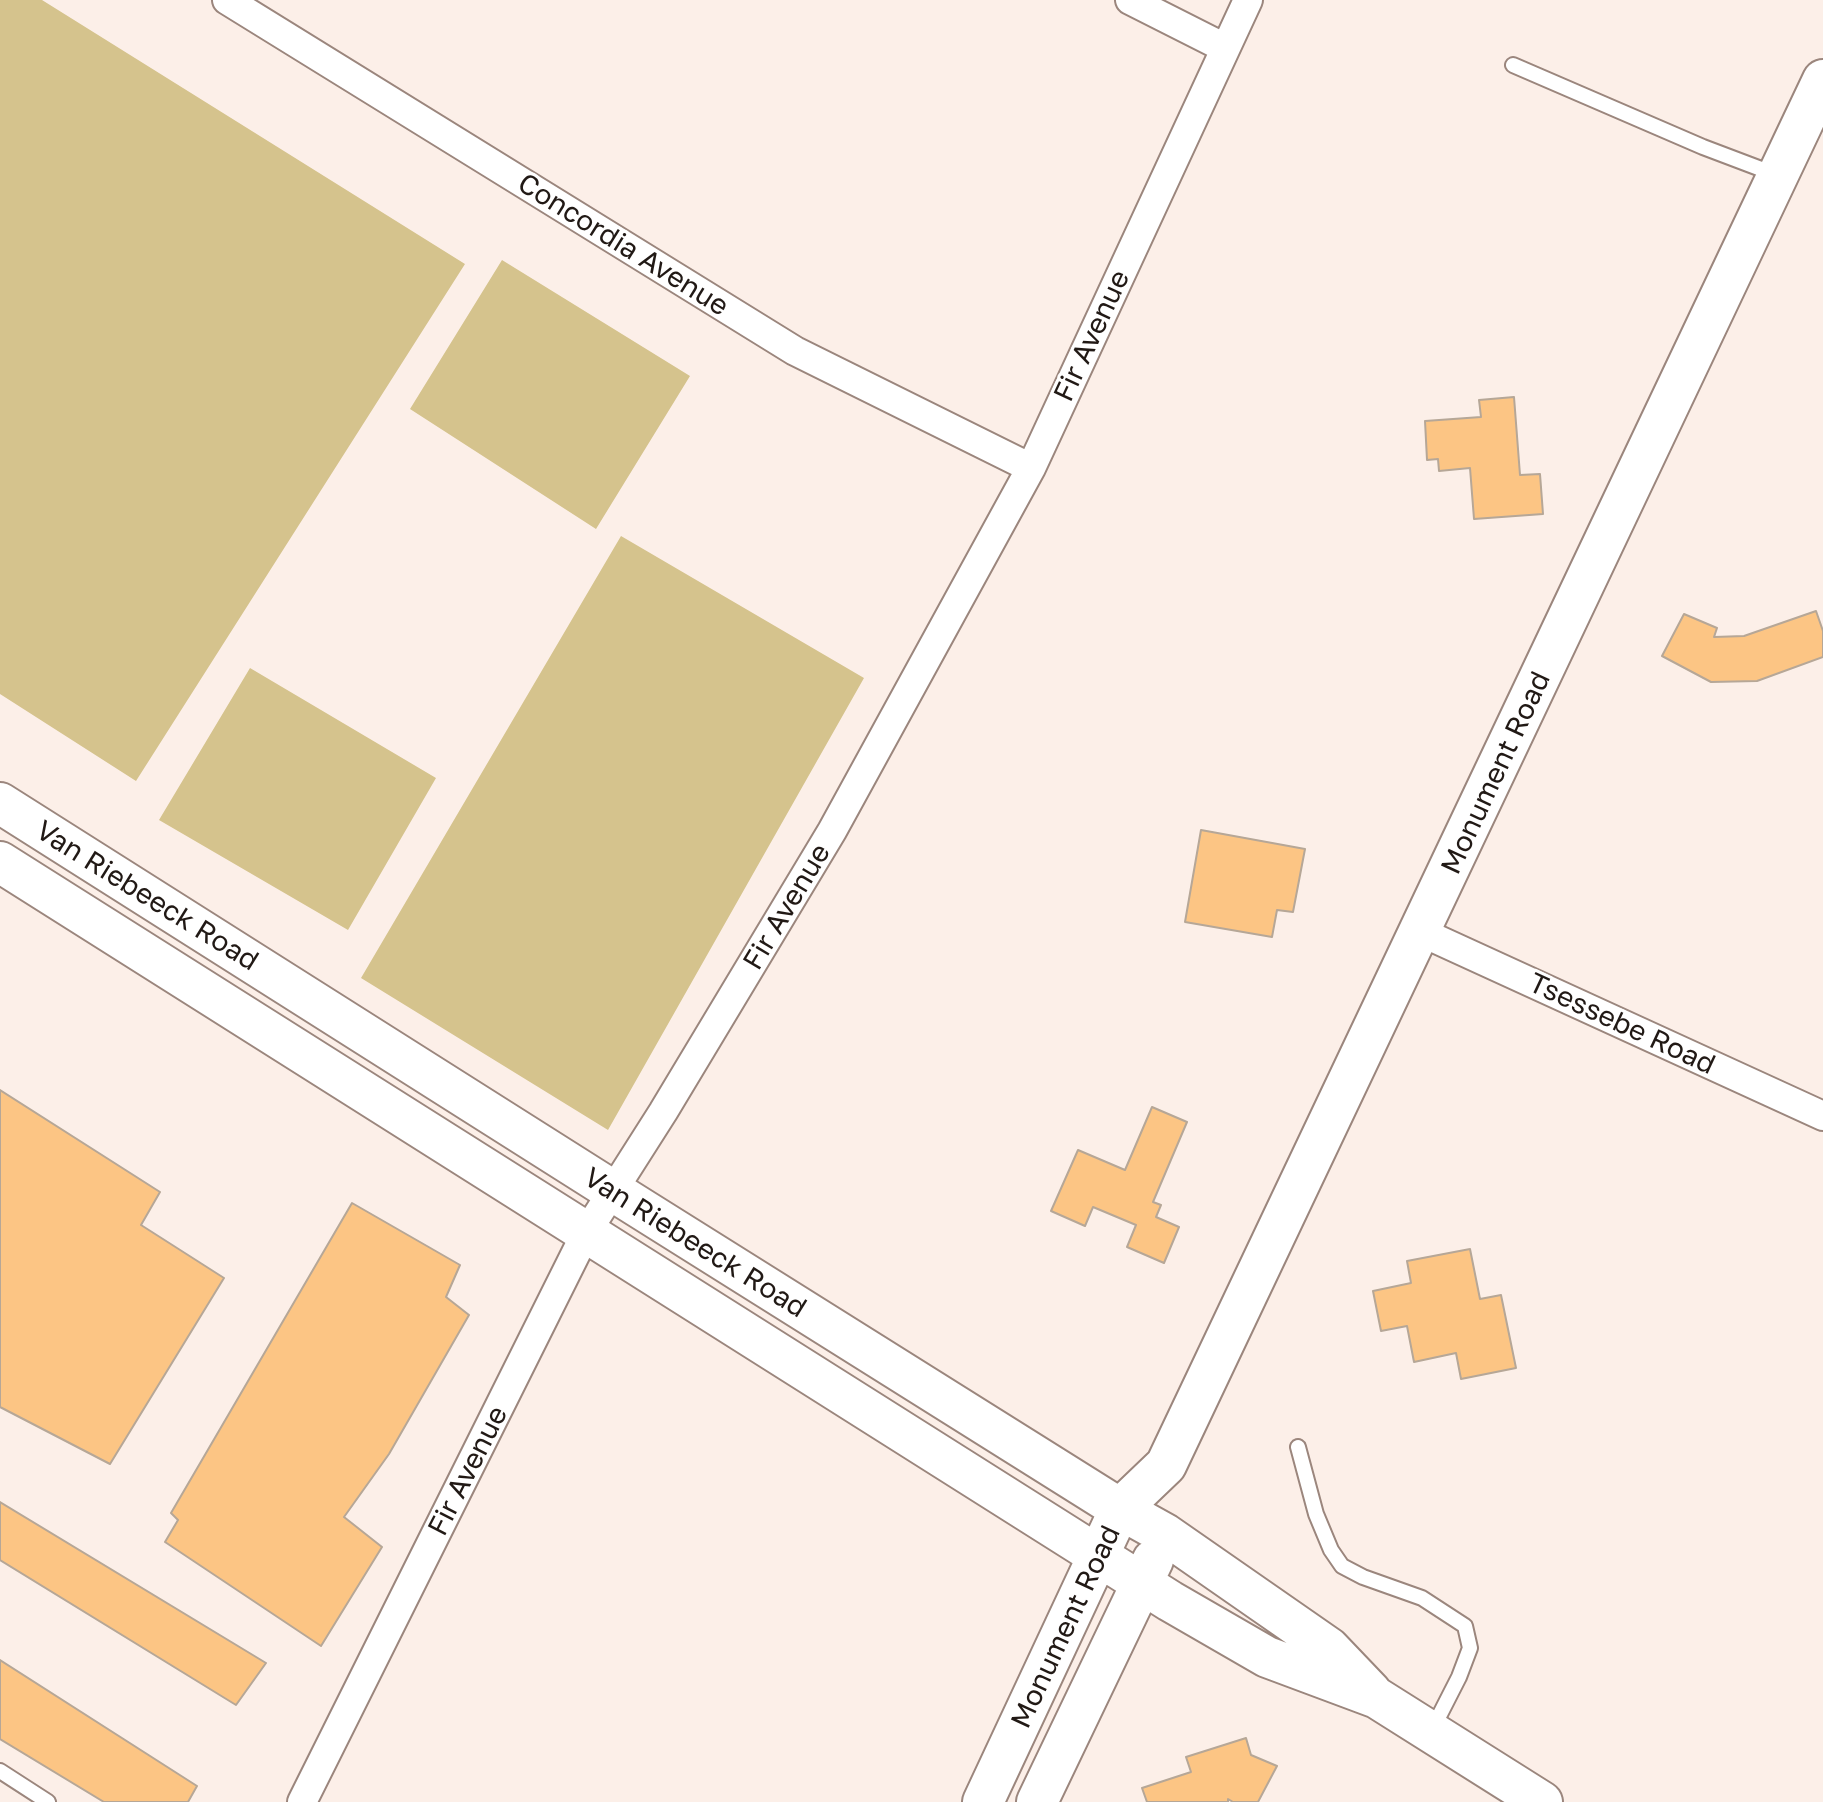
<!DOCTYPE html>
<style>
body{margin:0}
canvas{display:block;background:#fcefe8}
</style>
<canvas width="1823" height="1802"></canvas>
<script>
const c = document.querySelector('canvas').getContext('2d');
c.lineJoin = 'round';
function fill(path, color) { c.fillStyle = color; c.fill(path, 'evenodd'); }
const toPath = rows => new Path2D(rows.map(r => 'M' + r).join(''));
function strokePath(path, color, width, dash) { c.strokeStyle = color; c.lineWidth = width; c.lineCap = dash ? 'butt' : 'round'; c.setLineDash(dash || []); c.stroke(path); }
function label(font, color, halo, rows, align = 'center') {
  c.font = font + ' "Golos Text",sans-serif'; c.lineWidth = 6; c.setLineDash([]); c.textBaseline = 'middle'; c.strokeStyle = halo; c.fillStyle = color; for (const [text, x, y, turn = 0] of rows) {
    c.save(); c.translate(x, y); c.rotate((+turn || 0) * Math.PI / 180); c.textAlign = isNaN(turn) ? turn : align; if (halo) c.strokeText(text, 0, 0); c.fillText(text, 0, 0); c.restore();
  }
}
const green = toPath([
 [0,0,42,0,465,264,136,781,0,694],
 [502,260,690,376,596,529,410,409],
 [621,536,864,678,608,1130,361,978],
 [250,668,436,778,348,930,159,820]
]);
const building = toPath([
 [1514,397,1520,475,1540,474,1543,514,1474,519,1470,468,1439,471,1438,459,1427,460,1425,421,1481,417,1479,400,1514,397],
 [1816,611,1823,631,1823,657,1757,681,1711,682,1662,656,1684,614,1717,628,1714,637,1744,636,1816,611],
 [1201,830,1305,849,1293,912,1277,910,1272,937,1185,922,1201,830],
 [0,1090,160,1192,141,1225,224,1278,110,1464,0,1407,0,1090],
 [1152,1107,1187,1122,1153,1202,1161,1205,1156,1217,1179,1227,1164,1263,1127,1247,1136,1225,1093,1207,1085,1226,1051,1211,1078,1150,1125,1170,1152,1107],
 [352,1203,460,1265,446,1297,469,1315,389,1454,344,1517,382,1547,321,1646,165,1542,178,1520,171,1513,352,1203],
 [1470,1249,1480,1299,1501,1295,1516,1368,1461,1379,1456,1353,1414,1362,1407,1326,1381,1331,1373,1291,1411,1283,1407,1261,1470,1249],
 [0,1502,266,1663,236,1705,0,1560,0,1502],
 [0,1660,197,1786,188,1802,104,1802,0,1739,0,1660],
 [1246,1738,1251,1755,1277,1766,1258,1802,1233,1802,1228,1799,1228,1802,1147,1802,1142,1788,1191,1772,1186,1757,1246,1738]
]);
const lane = toPath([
 [1513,65,1703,147,1777,175],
 [1298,1447,1316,1514,1331,1550,1342,1566,1363,1577,1422,1598,1465,1626,1470,1648,1459,1677,1433,1728],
 [0,1771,48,1802]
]);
const street = toPath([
 [227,0,795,351,1031,468],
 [1130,0,1225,48],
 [1421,932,1823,1116],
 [302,1802,586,1233,663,1112,832,831,1031,468,1248,0]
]);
const secondary = toPath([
 [0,803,613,1191,1120,1509,1165,1534,1329,1648,1371,1692],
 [0,862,1170,1601,1267,1657,1377,1698,1542,1802],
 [983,1802,1120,1509,1166,1465,1823,80],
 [1037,1802,1153,1560]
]);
const streetNames = [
 ["Concordia Avenue",623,245,32],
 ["Fir Avenue",1092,336,-65],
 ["Monument Road",1496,773,-65],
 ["Van Riebeeck Road",147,896,32],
 ["Fir Avenue",787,907,-59],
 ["Tsessebe Road",1622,1024,25],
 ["Van Riebeeck Road",695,1243,32],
 ["Fir Avenue",468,1471,-63],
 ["Monument Road",1066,1627,-65]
];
fill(green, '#d5c38d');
fill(building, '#fcc584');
strokePath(building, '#b6a797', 2);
strokePath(lane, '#9b867d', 18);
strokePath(street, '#9b867d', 32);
strokePath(secondary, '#9b867d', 44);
strokePath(lane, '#fff', 14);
strokePath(street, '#fff', 28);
strokePath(secondary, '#fff', 40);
label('28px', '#211915', '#fff', streetNames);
</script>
